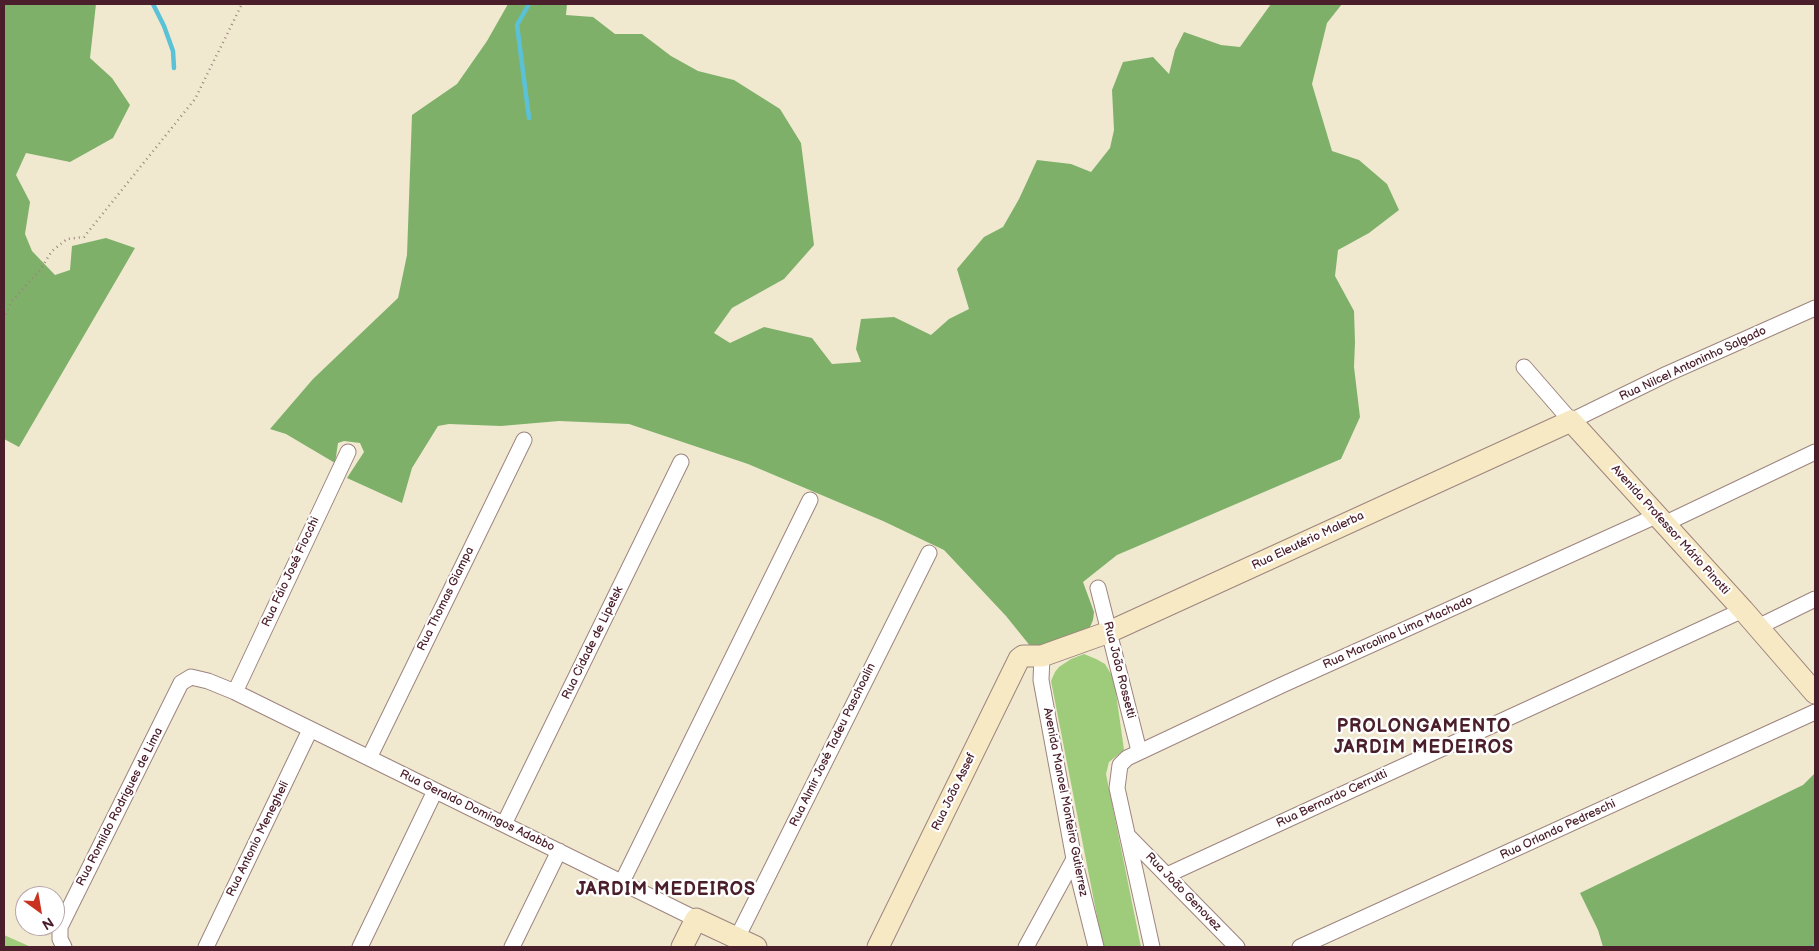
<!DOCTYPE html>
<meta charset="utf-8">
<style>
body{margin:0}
#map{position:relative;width:1819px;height:951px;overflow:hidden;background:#f0e9d0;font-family:"Balsamiq Sans",sans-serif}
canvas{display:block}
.frame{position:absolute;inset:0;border:5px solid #4a1f2b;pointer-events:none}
.north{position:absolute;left:15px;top:886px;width:50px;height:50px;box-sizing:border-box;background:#fff;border:1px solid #b7a5aa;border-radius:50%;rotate:148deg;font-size:14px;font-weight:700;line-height:20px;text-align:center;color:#4a1f2b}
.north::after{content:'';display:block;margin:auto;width:18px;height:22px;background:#c8321e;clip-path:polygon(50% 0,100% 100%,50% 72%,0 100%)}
</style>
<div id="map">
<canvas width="1819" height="951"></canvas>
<div class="frame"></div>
<div class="north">N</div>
</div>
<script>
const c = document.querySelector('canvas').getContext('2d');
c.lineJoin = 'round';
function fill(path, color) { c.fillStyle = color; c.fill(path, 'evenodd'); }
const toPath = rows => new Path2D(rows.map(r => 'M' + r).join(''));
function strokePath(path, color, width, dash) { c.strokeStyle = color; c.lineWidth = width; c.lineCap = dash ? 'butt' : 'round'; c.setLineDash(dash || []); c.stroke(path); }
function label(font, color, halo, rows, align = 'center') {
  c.font = font + ' "Balsamiq Sans",sans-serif'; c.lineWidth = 4.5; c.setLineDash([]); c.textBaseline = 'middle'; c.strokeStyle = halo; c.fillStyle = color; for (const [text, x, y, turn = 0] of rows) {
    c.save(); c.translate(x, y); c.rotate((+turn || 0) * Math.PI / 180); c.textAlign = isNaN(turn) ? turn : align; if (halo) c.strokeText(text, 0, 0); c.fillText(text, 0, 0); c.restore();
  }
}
const green = toPath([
 [1084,654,1096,659,1105,664,1114,679,1124,750,1109,762,1106,774,1141,947,1103,947,1051,681,1055,672,1059,667,1071,659],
 [4,935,31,947,4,947]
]);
const forest = toPath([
 [4,4,96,4,90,58,112,78,130,105,113,138,70,162,26,153,16,175,30,202,25,234,32,251,55,275,70,270,72,246,106,238,135,248,19,447,4,439],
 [508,4,567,4,566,15,593,17,615,34,642,34,671,56,698,71,734,80,780,109,801,143,814,245,784,279,732,308,714,333,730,343,764,327,812,338,832,364,861,362,856,349,861,319,894,317,931,335,949,319,969,309,957,269,984,237,1003,227,1019,199,1037,160,1071,164,1091,172,1110,148,1114,130,1112,90,1123,62,1153,57,1169,74,1175,50,1184,32,1221,45,1240,47,1271,4,1342,4,1327,23,1312,84,1332,151,1359,160,1387,184,1399,210,1369,233,1338,250,1335,276,1354,311,1355,342,1354,367,1360,417,1341,459,1117,555,1083,582,1094,612,1093,620,1090,627,1080,635,1061,645,1031,647,1006,616,944,550,883,521,748,464,629,424,559,421,501,426,449,424,438,426,412,468,402,503,347,478,364,452,360,443,344,441,338,443,335,463,286,434,270,429,313,379,398,298,407,255,412,115,457,84,487,41],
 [1815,773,1815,947,1603,947,1598,930,1580,893,1803,785]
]);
const stream = toPath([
 [153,4,164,26,173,51,174,68],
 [529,118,517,25,529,4],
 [1814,947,1815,945]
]);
const path = toPath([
 [4,319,12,301,40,270,52,251,67,239,84,237,195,99,242,4]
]);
const street = toPath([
 [1524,367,1571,421,1667,374,1815,308],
 [1664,524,1815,452],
 [1098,588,1139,751],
 [1758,627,1815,599],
 [1042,656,1041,680,1074,859,1096,947],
 [235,692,348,452],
 [369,758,524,440],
 [504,824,681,462],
 [1129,837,1237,947],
 [1167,875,1743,610],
 [622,882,810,500],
 [737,938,929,553],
 [64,947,60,939,60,927,181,683,191,677,208,681,235,692,696,919],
 [206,947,310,730],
 [360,947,435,791],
 [512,947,559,851],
 [1026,947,1074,859],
 [1152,947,1117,788,1120,765,1127,758,1282,685,1656,516],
 [1300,947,1815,712]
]);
const secondary = toPath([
 [682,947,696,919,756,947],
 [878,947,1019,659,1023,656,1042,656,1109,632,1571,421,1743,610,1815,693]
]);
const streetNames = [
 ["Rua Nilcel Antoninho Salgado",1693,364,-25],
 ["Avenida Professor Mário Pinotti",1670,530,48],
 ["Rua Eleutério Malerba",1308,541,-25],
 ["Rua Fáio José Fiocchi",291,572,-65],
 ["Rua Thomas Giampa",446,599,-64],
 ["Rua Marcolina Lima Machado",1398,633,-24],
 ["Rua Cidade de Lipetsk",593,643,-64],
 ["Rua João Rossetti",1119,670,76],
 ["Rua Almir José Tadeu Paschoalin",833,745,-64],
 ["Rua João Assef",954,792,-64],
 ["Rua Bernardo Cerrutti",1332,799,-25],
 ["Avenida Manoel Monteiro Gutierrez",1065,802,79],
 ["Rua Romildo Rodrigues de Lima",120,807,-63],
 ["Rua Geraldo Domingos Adabbo",477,811,26],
 ["Rua Orlando Pedreschi",1558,830,-25],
 ["Rua Antonio Menegheli",258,839,-64],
 ["Rua João Genovez",1183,892,46]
];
const districtNames = [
 ["PROLONGAMENTO",1424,727],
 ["JARDIM MEDEIROS",1424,748],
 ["JARDIM MEDEIROS",666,890]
];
fill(green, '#9ecc7a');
fill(forest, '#7eb06a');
strokePath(stream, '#5ac1d7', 4.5);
strokePath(street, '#9d847e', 17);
strokePath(secondary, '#9d847e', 23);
strokePath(path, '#9d847e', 2.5, [1, 4]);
strokePath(street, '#fff', 15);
strokePath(secondary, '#f6e9c3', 21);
label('12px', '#4a1f2b', '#fff', streetNames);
c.letterSpacing = '1px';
label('bold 18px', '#4a1f2b', '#fff', districtNames);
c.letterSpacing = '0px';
</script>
